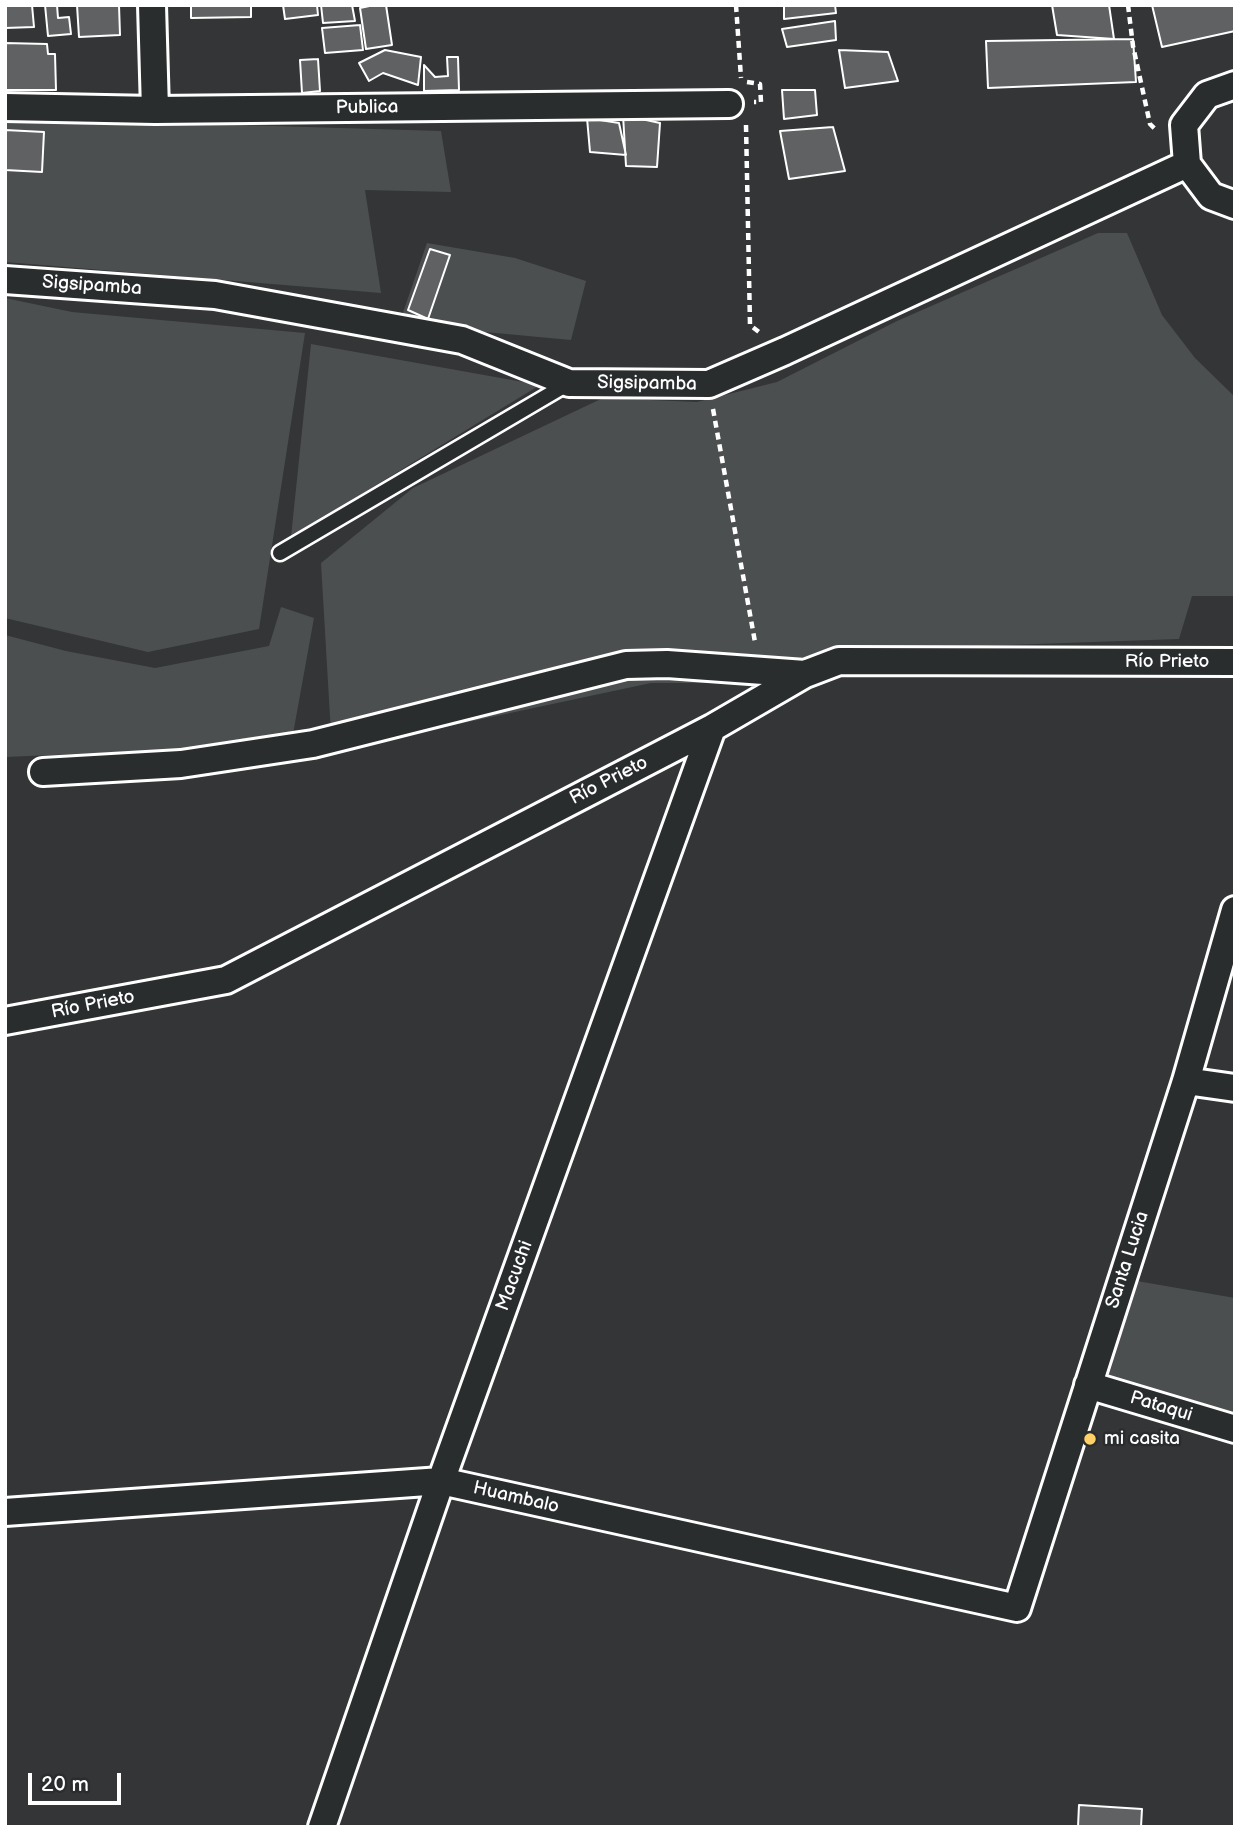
<!DOCTYPE html>
<meta charset="utf-8">
<style>
body{margin:0}
#map{position:relative;width:1240px;height:1832px;overflow:hidden;background:#333536;font-family:"Balsamiq Sans",sans-serif}
canvas{display:block}
.frame{position:absolute;inset:0;border:7px solid #fff;pointer-events:none}
.scale{position:absolute;left:28px;top:1773px;width:93px;height:32px;box-sizing:border-box;border:4px solid #fff;border-top:0;padding-left:9px;font-size:21px;line-height:24px;white-space:nowrap;color:#fff;-webkit-text-stroke:5px #2a2d2e;paint-order:stroke}
</style>
<div id="map">
<canvas width="1240" height="1832"></canvas>
<div class="frame"></div>
<div class="scale">20 m</div>
</div>
<script>
const c = document.querySelector('canvas').getContext('2d');
c.lineJoin = 'round';
function fill(path, color) { c.fillStyle = color; c.fill(path, 'evenodd'); }
const toPath = rows => new Path2D(rows.map(r => 'M' + r).join(''));
function strokePath(path, color, width, dash) { c.strokeStyle = color; c.lineWidth = width; c.lineCap = dash ? 'butt' : 'round'; c.setLineDash(dash || []); c.stroke(path); }
function label(font, color, halo, rows, align = 'center') {
  c.font = font + ' "Balsamiq Sans",sans-serif'; c.lineWidth = 5; c.setLineDash([]); c.textBaseline = 'middle'; c.strokeStyle = halo; c.fillStyle = color; for (const [text, x, y, turn = 0] of rows) {
    c.save(); c.translate(x, y); c.rotate((+turn || 0) * Math.PI / 180); c.textAlign = isNaN(turn) ? turn : align; if (halo) c.strokeText(text, 0, 0); c.fillText(text, 0, 0); c.restore();
  }
}
const green = toPath([
 [5,118,441,131,451,192,365,190,381,293,5,262],
 [1098,233,1127,233,1162,315,1195,358,1235,397,1235,596,1192,596,1179,639,838,651,770,683,651,683,332,751,321,563,413,488,603,398,697,402,777,382,897,321],
 [427,243,515,258,586,281,571,340,399,324],
 [5,298,72,312,305,333,259,629,148,652,5,618],
 [311,344,540,385,291,537],
 [281,607,314,618,291,745,5,757,5,635,66,651,155,668,269,646],
 [1137,1281,1235,1298,1235,1420,1102,1380]
]);
const building = toPath([
 [5,5,32,5,34,27,5,28,5,5],
 [45,5,57,5,58,18,69,17,71,34,48,36,45,5],
 [77,5,119,5,120,35,79,37,77,5],
 [191,5,251,5,251,17,191,18,191,5],
 [283,5,317,5,318,15,285,19,283,5],
 [321,5,352,5,355,21,323,23,321,5],
 [374,5,386,5,392,45,366,49,360,8,374,5],
 [784,5,835,5,836,13,784,19,784,5],
 [1052,5,1109,5,1114,39,1057,35,1052,5],
 [1152,5,1235,5,1235,31,1162,47,1152,5],
 [835,21,836,40,787,47,782,29,835,21],
 [360,25,363,50,325,53,322,28,360,25],
 [1133,39,1136,82,988,88,986,41,1133,39],
 [5,43,47,44,48,54,55,54,56,90,5,90,5,43],
 [385,50,421,57,418,85,383,73,369,81,359,63,385,50],
 [839,50,888,52,898,81,845,88,839,50],
 [447,57,458,57,459,90,424,91,424,65,435,77,448,76,447,57],
 [318,59,320,91,302,93,300,60,318,59],
 [782,90,815,90,817,115,784,119,782,90],
 [623,115,660,123,657,167,626,166,623,115],
 [587,118,619,123,626,155,590,152,587,118],
 [833,127,845,171,789,179,780,131,833,127],
 [5,130,44,132,42,172,5,170,5,130],
 [430,249,450,255,428,319,408,310,430,249],
 [1079,1805,1142,1809,1141,1827,1078,1827,1079,1805]
]);
const path = toPath([
 [736,5,741,78],
 [1128,5,1133,46,1150,124,1155,129],
 [747,82,760,84,761,102,754,102],
 [746,125,750,325,759,332],
 [713,409,755,642]
]);
const lane = toPath([
 [280,553,569,383]
]);
const street = toPath([
 [152,5,155,110],
 [5,107,155,110,729,104],
 [1187,164,1184,125,1207,95,1235,85],
 [1187,164,1211,196,1235,205],
 [5,280,215,295,462,340,569,383,709,384,785,351,1187,164],
 [43,772,181,764,313,744,626,665,667,664,805,674],
 [5,1021,226,980,712,728,805,674,839,661,1235,662],
 [1186,1081,1235,1088],
 [1088,1385,1235,1429],
 [5,1512,441,1481,1017,1608,1186,1081,1235,910],
 [322,1827,441,1481,712,728]
]);
const markers = [
 [1090,1439,7,"#ffd166"]
];
const streetNames = [
 ["Publica",367,108,-1],
 ["Sigsipamba",92,286,4],
 ["Sigsipamba",647,384,1],
 ["Río Prieto",1167,662],
 ["Río Prieto",609,781,-27],
 ["Río Prieto",93,1005,-11],
 ["Santa Lucia",1128,1260,-72],
 ["Macuchi",515,1276,-70],
 ["Pataqui",1161,1407,17],
 ["Huambalo",516,1498,13]
];
const poiNames = [
 ["mi casita",1104,1439]
];
fill(green, '#4c4f50');
fill(building, '#5f6162');
strokePath(building, '#fff', 2);
strokePath(lane, '#fff', 19);
strokePath(street, '#fff', 32);
strokePath(path, '#fff', 4.5, [7, 5]);
strokePath(lane, '#2a2d2e', 14);
strokePath(street, '#2a2d2e', 26);
for (const [x, y, r, color] of markers) { const dot = new Path2D(); dot.arc(x, y, r, 0, 2 * Math.PI); c.fillStyle = color; c.fill(dot); strokePath(dot, '#2a2d2e', 2.5); }
label('19px', '#fff', '#2a2d2e', streetNames);
label('19px', '#fff', '#2a2d2e', poiNames, 'left');
</script>
